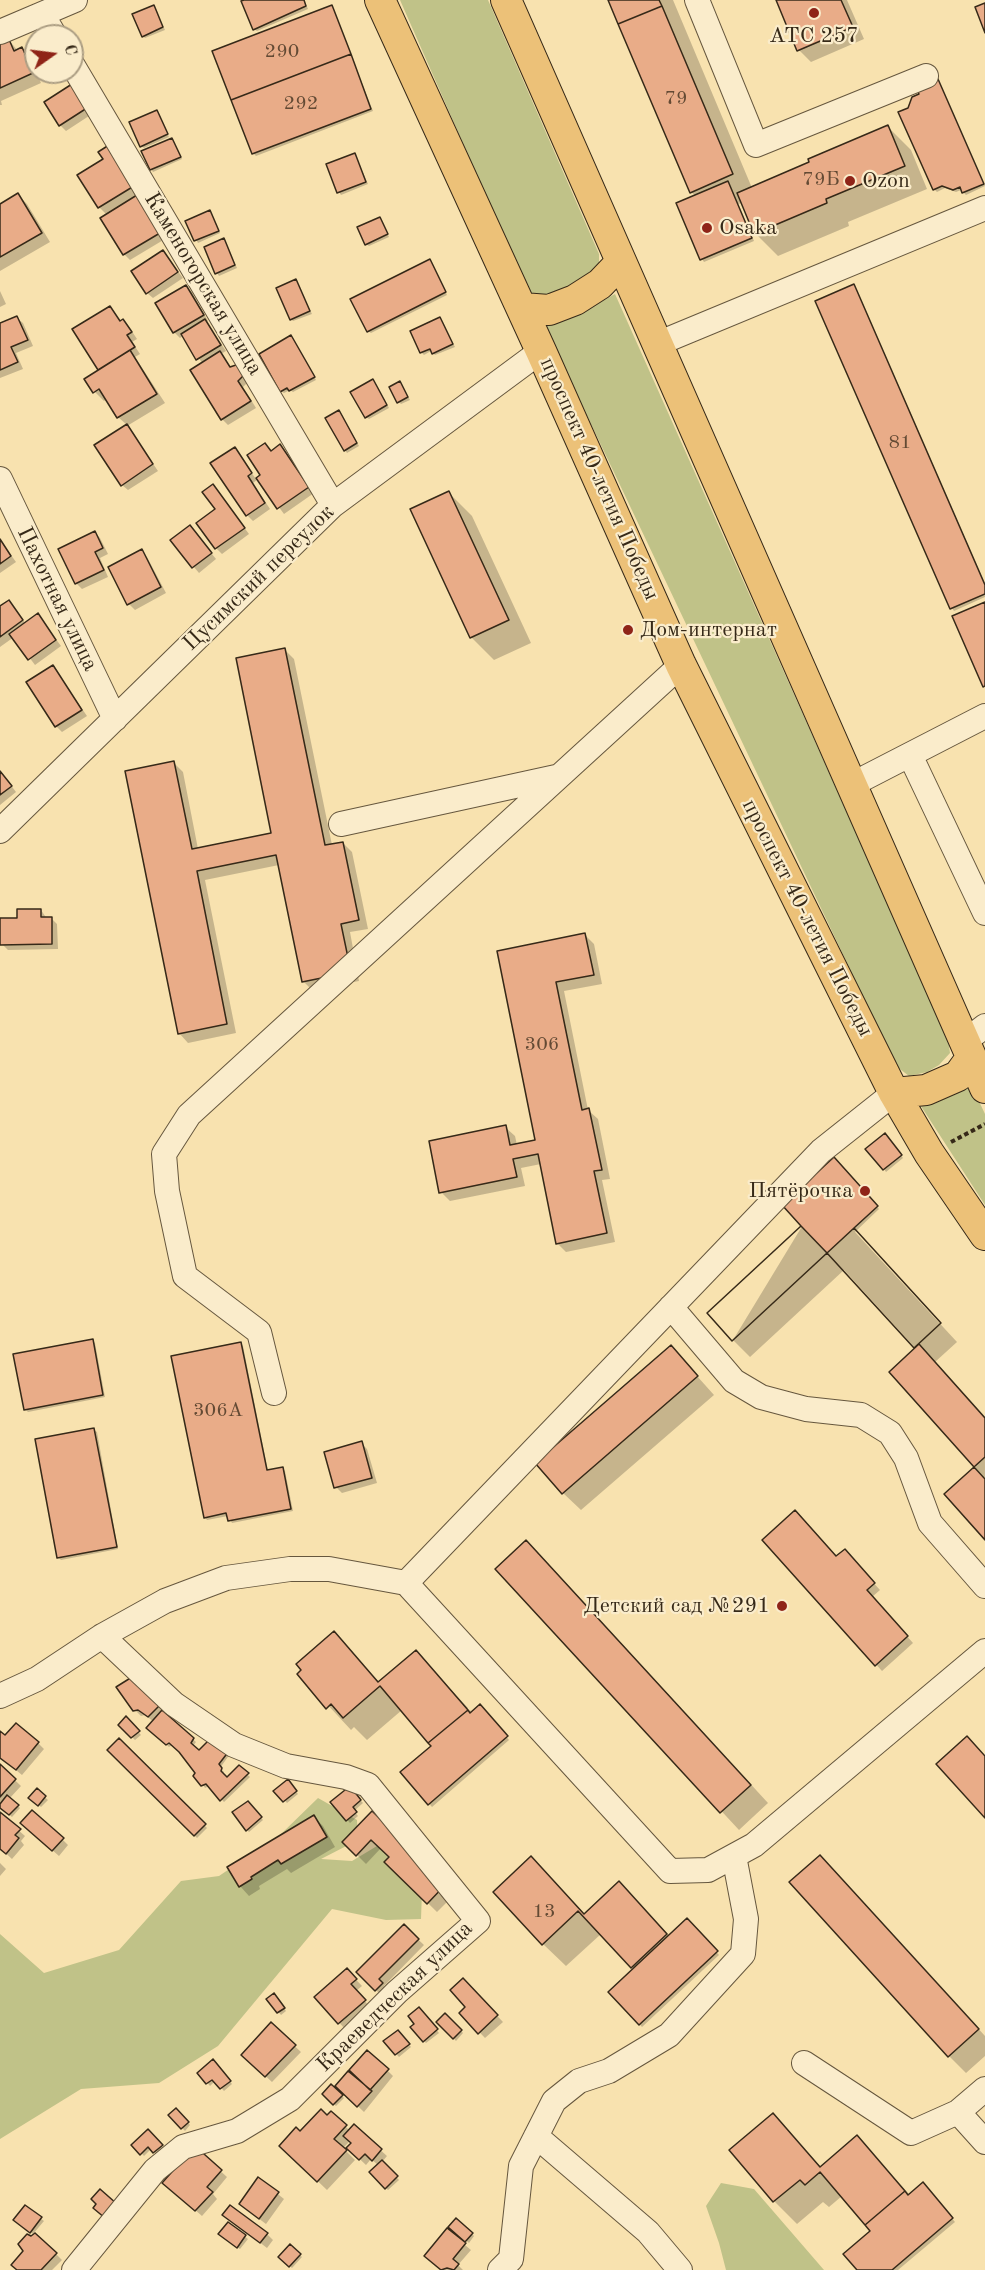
<!DOCTYPE html>
<meta charset="utf-8">
<style>
body{margin:0}
#map{position:relative;width:985px;height:2270px;overflow:hidden;background:#f8e2af;font-family:"Old Standard TT",serif}
canvas{display:block}
.north{position:absolute;left:24px;top:24px;width:60px;height:60px;box-sizing:border-box;background:#faeccb;border:2px solid #ac9e83;border-radius:50%;rotate:76deg;font-size:16px;font-weight:700;line-height:24px;text-align:center;color:#362918}
.north::after{content:'';display:block;margin:auto;width:21px;height:27px;background:#8f2418;clip-path:polygon(50% 0,100% 100%,50% 72%,0 100%)}
</style>
<div id="map">
<canvas width="985" height="2270"></canvas>
<div class="north">С</div>
</div>
<script>
const c = document.querySelector('canvas').getContext('2d');
c.lineJoin = 'round';
function fill(path, color) { c.fillStyle = color; c.fill(path, 'evenodd'); }
const toPath = rows => new Path2D(rows.map(r => 'M' + r).join(''));
function strokePath(path, color, width, dash) { c.strokeStyle = color; c.lineWidth = width; c.lineCap = dash ? 'butt' : 'round'; c.setLineDash(dash || []); c.stroke(path); }
function label(font, color, halo, rows, align = 'center') {
  c.font = font + ' "Old Standard TT",serif'; c.lineWidth = 4.5; c.setLineDash([]); c.textBaseline = 'middle'; c.strokeStyle = halo; c.fillStyle = color; for (const [text, x, y, turn = 0] of rows) {
    c.save(); c.translate(x, y); c.rotate((+turn || 0) * Math.PI / 180); c.textAlign = isNaN(turn) ? turn : align; if (halo) c.strokeText(text, 0, 0); c.fillText(text, 0, 0); c.restore();
  }
}
const green = toPath([
 [400,0,488,0,599,254,599,270,568,293,531,298],
 [615,294,948,1039,950,1053,939,1065,927,1072,909,1076,896,1066,543,323,597,304],
 [968,1078,985,1114,985,1205,917,1100],
 [318,1798,357,1820,358,1840,321,1859,352,1861,377,1846,398,1859,422,1891,421,1919,386,1920,332,1909,218,2046,159,2083,81,2089,0,2139,0,1934,44,1973,119,1950,181,1881,219,1876,280,1835],
 [721,2183,754,2189,824,2270,726,2270,719,2243,706,2206]
]);
const shadow = toPath([
 [248,0,304,0,308,9,257,31,254,29],
 [611,0,673,0,752,188,888,127,911,150,927,189,848,222,849,226,778,256,755,233,742,203,738,204,754,241,704,262,702,259,696,196,691,192],
 [777,0,847,0,864,39,811,62,799,50],
 [153,6,165,30,145,38,143,36],
 [332,7,373,111,256,156,253,153],
 [8,39,18,51,21,49,30,58,41,83,1,101,2,105,0,105,0,42],
 [937,80,985,186,966,195,961,190,956,192,945,188,937,192,934,189,909,109],
 [72,86,92,114,66,131,60,125],
 [157,112,169,137,144,148,141,146],
 [172,140,182,159,153,172,151,169],
 [355,154,368,184,341,195,339,192],
 [105,159,139,192,135,195,143,202,165,239,130,260,124,254,102,218,107,215,99,207],
 [18,195,27,204,50,242,0,271,0,205],
 [210,212,220,233,198,243,187,222],
 [380,219,389,237,369,246,366,244],
 [224,240,237,268,219,276,217,273],
 [163,252,183,278,153,298,147,293],
 [432,264,447,295,371,333,368,331],
 [296,281,312,314,293,321,291,319],
 [186,287,192,292,208,321,206,322,226,351,221,354,231,368,239,366,249,381,243,387,256,408,228,425,222,419,192,371,203,364,183,336,180,338,174,332],
 [856,288,985,584,985,597,954,611,952,608],
 [0,291,6,304,0,307],
 [110,308,121,322,123,321,129,327,137,339,132,342,140,354,135,357,165,403,127,426,158,471,128,490,122,485,127,425,118,417,107,399,104,401,95,392,100,371,75,330],
 [17,318,23,323,33,346,16,353,23,369,0,378,0,325],
 [440,319,455,347,435,355,431,351,424,355,421,352],
 [291,337,316,380,293,392,290,390,284,393,281,391],
 [375,383,389,408,369,419,366,417],
 [402,385,410,400,401,404,399,402],
 [341,414,359,446,347,453,345,450],
 [265,445,272,452,280,446,314,493,284,514,258,479,253,483,270,509,253,521,247,515,234,449,256,479,262,475],
 [213,486,249,534,222,554,216,548,217,510],
 [449,493,472,516,531,643,494,660,471,637],
 [190,527,216,559,199,573,172,541],
 [95,532,100,538,108,554,100,558,108,577,82,589,76,583],
 [0,540,16,562,0,573],
 [141,551,147,557,166,593,135,610,129,604],
 [0,605,14,608,26,624,38,615,61,646,35,665,14,637,0,647],
 [285,650,294,659,332,845,343,843,352,852,368,929,350,932,359,981,312,990,303,981,279,865,205,880,236,1033,188,1043,179,1033,174,763,183,772,198,849,273,834],
 [53,667,87,716,62,732,56,726],
 [0,771,16,792,0,805],
 [41,910,47,919,51,918,57,924,58,949,8,950,2,944,18,920],
 [585,935,594,944,602,984,564,991,588,1110,598,1119,610,1179,602,1180,615,1242,566,1252,557,1243,541,1164,521,1168,525,1186,450,1201,441,1192,505,1127,515,1136,517,1145,537,1141,499,952],
 [887,1137,903,1158,886,1172,884,1169],
 [833,1159,879,1209,855,1232,957,1342,935,1362,985,1418,985,1538,946,1495,976,1467,891,1372,916,1349,844,1270,750,1357,733,1340,801,1228],
 [92,1340,95,1343,105,1397,28,1412,25,1409],
 [240,1343,243,1346,268,1471,282,1468,285,1471,293,1511,232,1523,228,1516,207,1520,205,1517],
 [671,1347,714,1395,581,1510,563,1493],
 [94,1430,97,1432,118,1549,61,1560,58,1557],
 [361,1443,367,1449,377,1483,342,1493,336,1487],
 [764,1540,837,1558,850,1557,880,1590,872,1597,913,1643,882,1671],
 [544,1559,768,1803,739,1830,497,1569],
 [334,1633,380,1683,416,1652,468,1708,429,1741,402,1710,367,1740,354,1727,351,1730,299,1674],
 [131,1679,167,1710,164,1713,196,1742,193,1746,199,1752,230,1754,220,1768,224,1772,223,1775,228,1779,239,1767,250,1777,224,1802,209,1786,205,1788,197,1773,181,1753,172,1745,169,1747,148,1728,154,1722,145,1715,141,1716,135,1710],
 [480,1706,509,1740,432,1807,402,1773,433,1746,431,1743,470,1710,472,1713],
 [126,1719,141,1735,135,1740,120,1725],
 [0,1733,6,1737,38,1743,44,1749,22,1775,0,1757],
 [119,1740,207,1828,197,1838,109,1750],
 [0,1766,21,1786,9,1799,20,1808,12,1817,0,1807],
 [287,1781,298,1794,287,1803,276,1791],
 [349,1788,363,1803,354,1811,358,1816,350,1823,332,1802],
 [37,1790,48,1800,41,1807,30,1797],
 [248,1803,263,1820,249,1832,247,1830],
 [372,1813,455,1894,437,1912,386,1862,391,1857,381,1848,366,1864,344,1842],
 [0,1814,25,1836,21,1841,24,1845,12,1859,0,1848],
 [314,1817,323,1826,335,1847,291,1873,287,1869,259,1886,260,1889,249,1896,240,1886,229,1868],
 [28,1829,63,1840,68,1845,59,1856],
 [0,1863,6,1869,0,1876],
 [837,1874,985,2036,985,2056,966,2073,949,2056],
 [554,1881,585,1915,619,1883,670,1936,687,1920,719,1955,642,2027,610,1992,634,1969,601,1934,566,1966,543,1944],
 [404,1926,424,1945,384,1986,387,1990,381,1995,358,1972],
 [347,1970,362,1986,356,1991,370,2007,345,2029,316,1997],
 [463,1980,503,2022,485,2038,461,2013,467,2007],
 [276,1997,286,2011,281,2015,268,1999],
 [419,2009,439,2033,426,2043,412,2028,416,2024],
 [445,2015,463,2033,456,2041,438,2022],
 [271,2024,301,2052,272,2082,243,2055],
 [398,2032,411,2047,399,2057,385,2042],
 [216,2064,232,2084,224,2091,215,2081,210,2086,199,2073],
 [351,2070,387,2070,393,2076,364,2112,343,2092,361,2082],
 [331,2086,344,2098,336,2106,324,2094],
 [176,2110,190,2125,185,2131,170,2115],
 [332,2113,350,2131,354,2126,387,2156,382,2162,399,2180,388,2190,371,2172,378,2165,371,2159,366,2165,348,2148,353,2143,350,2141,343,2148,355,2160,327,2190,281,2146,328,2118],
 [773,2115,822,2168,857,2138,910,2195,923,2184,955,2222,898,2270,859,2270,872,2231,842,2196,829,2207,823,2202,797,2224,774,2201,731,2151],
 [148,2132,164,2148,157,2155,151,2149,144,2156,134,2145],
 [195,2148,227,2177,213,2194,217,2199,202,2216,170,2188],
 [259,2179,284,2199,266,2224,246,2209],
 [25,2207,44,2221,33,2234,18,2222],
 [224,2215,267,2234,273,2240,267,2248],
 [456,2220,474,2236,469,2243,450,2227],
 [228,2224,248,2239,240,2249,223,2237],
 [465,2245,471,2250,458,2265,463,2270,442,2270,432,2262],
 [290,2246,302,2257,292,2268,280,2257],
 [25,2251,56,2254,62,2260,52,2270,18,2270]
]);
const building = toPath([
 [244,0,304,0,306,6,253,30,241,1,244,0],
 [608,0,659,0,662,6,618,24,608,0],
 [776,0,841,0,853,27,797,51,776,0],
 [985,3,985,33,975,7,985,3],
 [154,5,163,27,142,37,132,14,154,5],
 [332,5,351,54,231,100,212,51,332,5],
 [662,6,733,174,690,193,618,24,662,6],
 [8,37,14,51,22,47,33,73,0,88,0,40,8,37],
 [351,54,371,109,252,154,231,100,351,54],
 [938,79,984,184,962,193,960,187,953,190,942,186,933,190,898,112,908,108,912,97,919,94,916,88,938,79],
 [72,84,87,108,59,126,44,102,72,84],
 [157,110,168,134,140,147,129,122,157,110],
 [888,125,905,166,826,199,827,203,754,234,737,193,809,162,808,159,888,125],
 [172,138,181,157,150,170,141,151,172,138],
 [109,145,134,186,98,208,77,175,103,159,98,152,109,145],
 [355,153,366,182,337,193,326,164,355,153],
 [728,181,752,238,700,260,676,203,728,181],
 [18,193,42,233,0,257,0,204,18,193],
 [137,195,160,233,123,255,100,218,137,195],
 [210,210,219,231,194,241,185,221,210,210],
 [380,217,388,234,365,245,357,227,380,217],
 [224,238,235,265,215,274,204,247,224,238],
 [163,250,178,272,146,294,131,271,163,250],
 [430,259,446,292,367,332,350,299,430,259],
 [296,279,310,311,290,320,276,288,296,279],
 [854,284,985,585,985,594,950,609,815,301,854,284],
 [186,285,204,315,173,333,155,303,186,285],
 [110,306,120,321,123,319,132,332,127,335,135,347,98,370,72,329,110,306],
 [17,316,28,340,11,347,18,362,0,370,0,323,17,316],
 [440,317,453,344,432,354,430,349,420,353,410,331,440,317],
 [205,319,221,345,196,360,181,334,205,319],
 [291,335,315,377,289,391,287,388,280,392,259,354,291,335],
 [130,350,157,394,117,418,99,389,93,393,84,379,130,350],
 [220,351,230,367,239,364,244,375,238,381,251,401,221,420,190,370,220,351],
 [373,379,387,405,365,418,350,392,373,379],
 [400,381,408,397,397,403,389,387,400,381],
 [339,410,357,443,344,451,325,418,339,410],
 [127,424,153,464,121,486,94,445,127,424],
 [265,443,271,451,280,444,309,487,277,509,256,478,260,475,247,455,265,443],
 [235,447,252,473,248,476,265,503,246,516,210,463,235,447],
 [213,484,245,528,215,549,196,523,215,509,202,492,213,484],
 [449,491,509,620,470,638,410,509,449,491],
 [190,525,212,553,192,568,170,540,190,525],
 [95,531,103,548,95,552,104,570,75,584,58,549,95,531],
 [0,539,11,556,0,564,0,539],
 [142,549,161,587,127,605,108,567,142,549],
 [9,600,23,620,0,637,0,606,9,600],
 [985,602,985,686,983,687,952,616,985,602],
 [38,613,56,640,28,660,9,634,38,613],
 [285,648,325,845,343,842,359,920,341,924,351,972,302,982,276,855,197,871,227,1024,178,1034,125,771,174,761,192,849,271,833,236,658,285,648],
 [53,665,82,710,55,727,26,682,53,665],
 [0,771,12,786,0,795,0,771],
 [17,909,41,909,41,917,52,917,52,944,0,945,0,918,17,918,17,909],
 [585,933,594,975,556,982,582,1110,589,1108,602,1170,594,1171,607,1233,556,1244,538,1154,513,1159,517,1177,439,1193,429,1141,506,1125,510,1145,535,1140,497,951,585,933],
 [885,1133,902,1155,883,1170,865,1149,885,1133],
 [834,1157,878,1206,854,1228,941,1323,914,1348,827,1253,732,1341,707,1313,801,1226,782,1205,834,1157],
 [801,1226,827,1253,732,1341,707,1313,801,1226],
 [854,1228,941,1323,914,1348,827,1253,854,1228],
 [93,1339,103,1395,24,1410,13,1354,93,1339],
 [241,1342,267,1470,283,1467,291,1509,228,1521,226,1513,204,1518,171,1356,241,1342],
 [919,1344,985,1418,985,1457,974,1467,889,1372,919,1344],
 [671,1345,698,1376,562,1494,535,1463,671,1345],
 [94,1428,117,1547,57,1558,35,1439,94,1428],
 [362,1441,372,1478,334,1488,324,1452,362,1441],
 [974,1467,985,1479,985,1540,944,1494,974,1467],
 [795,1510,836,1556,845,1549,875,1583,867,1590,908,1636,875,1666,762,1540,795,1510],
 [526,1540,751,1785,720,1813,495,1569,526,1540],
 [334,1631,378,1682,416,1650,468,1710,428,1743,380,1686,343,1718,331,1704,326,1709,297,1674,301,1670,296,1664,334,1631],
 [132,1677,162,1703,148,1717,138,1710,133,1711,116,1687,132,1677],
 [480,1704,508,1736,428,1805,400,1772,431,1746,428,1743,468,1710,470,1713,480,1704],
 [162,1710,194,1738,191,1743,199,1750,212,1737,229,1751,219,1764,222,1768,221,1771,227,1777,239,1765,249,1773,220,1801,206,1784,201,1786,193,1776,195,1773,179,1752,169,1743,166,1745,146,1728,162,1710],
 [126,1716,140,1731,131,1738,118,1725,126,1716],
 [16,1723,39,1742,16,1770,0,1758,0,1731,5,1735,16,1723],
 [967,1736,985,1756,985,1818,936,1764,967,1736],
 [119,1738,206,1824,194,1836,107,1750,119,1738],
 [0,1764,16,1779,0,1797,0,1764],
 [288,1779,297,1791,283,1802,273,1791,288,1779],
 [350,1786,361,1800,353,1807,357,1812,346,1821,330,1802,350,1786],
 [37,1788,46,1796,38,1806,28,1798,37,1788],
 [7,1795,19,1805,9,1815,0,1808,0,1804,7,1795],
 [248,1801,262,1817,246,1831,232,1812,248,1801],
 [32,1810,64,1838,52,1851,20,1823,32,1810],
 [372,1811,447,1883,427,1904,384,1862,389,1857,371,1840,356,1856,342,1842,372,1811],
 [0,1812,21,1829,15,1835,19,1838,6,1854,0,1849,0,1812],
 [314,1815,327,1837,281,1864,278,1860,251,1877,252,1879,239,1887,227,1867,314,1815],
 [820,1855,979,2029,948,2057,789,1882,820,1855],
 [531,1856,584,1914,619,1881,667,1934,631,1968,578,1911,542,1945,493,1892,531,1856],
 [687,1918,718,1951,639,2025,608,1992,687,1918],
 [404,1924,419,1939,379,1979,383,1983,375,1991,356,1972,404,1924],
 [347,1968,357,1979,351,1984,366,2000,338,2024,314,1997,347,1968],
 [463,1978,498,2015,478,2034,459,2013,465,2007,450,1990,463,1978],
 [274,1993,285,2008,277,2013,266,1999,274,1993],
 [419,2007,438,2029,423,2042,410,2027,414,2024,408,2016,419,2007],
 [445,2013,462,2030,453,2039,436,2022,445,2013],
 [271,2022,296,2045,265,2077,241,2055,271,2022],
 [398,2030,410,2044,395,2055,383,2041,398,2030],
 [367,2050,389,2069,370,2090,349,2070,367,2050],
 [213,2059,231,2081,220,2089,212,2080,206,2084,197,2073,213,2059],
 [348,2071,372,2091,357,2107,335,2086,348,2071],
 [331,2084,343,2095,333,2105,322,2094,331,2084],
 [176,2108,189,2122,181,2129,168,2115,176,2108],
 [321,2109,327,2115,331,2111,347,2125,334,2139,347,2150,317,2182,279,2146,296,2127,300,2131,321,2109],
 [773,2113,820,2167,857,2135,905,2191,865,2225,820,2172,805,2185,800,2180,773,2202,729,2150,773,2113],
 [354,2124,382,2149,372,2161,365,2154,359,2160,346,2148,351,2143,343,2136,354,2124],
 [148,2129,163,2145,153,2153,148,2147,140,2155,131,2145,148,2129],
 [195,2146,222,2170,207,2187,213,2192,195,2211,162,2183,195,2146],
 [382,2160,398,2176,385,2189,369,2172,382,2160],
 [258,2177,279,2192,259,2219,239,2204,258,2177],
 [923,2182,953,2218,892,2270,857,2270,843,2254,870,2231,865,2225,905,2191,908,2195,923,2182],
 [100,2189,117,2204,105,2218,93,2208,96,2204,91,2199,100,2189],
 [25,2205,42,2217,30,2233,13,2220,25,2205],
 [230,2205,268,2233,260,2243,222,2215,230,2205],
 [456,2218,473,2233,465,2242,448,2227,456,2218],
 [228,2222,246,2235,237,2248,218,2234,228,2222],
 [447,2228,466,2243,453,2259,459,2264,454,2270,447,2268,441,2270,424,2256,447,2228],
 [35,2233,57,2253,41,2270,17,2270,11,2265,23,2251,18,2244,27,2234,31,2236,35,2233],
 [290,2244,301,2254,289,2267,278,2257,290,2244]
]);
const path = toPath([
 [951,1142,985,1124]
]);
const minor = toPath([
 [697,0,756,145,926,76],
 [42,14,55,36],
 [0,32,75,0],
 [72,64,333,505],
 [657,344,985,208],
 [0,479,115,719],
 [910,755,985,913],
 [851,785,985,716],
 [341,824,556,777],
 [0,831,333,505,541,351],
 [964,1042,985,1026],
 [671,1307,734,1381,761,1397,806,1409,861,1415,890,1433,906,1458,930,1523,985,1586],
 [274,1393,259,1332,185,1276,167,1191,164,1154,189,1115,681,665],
 [406,1583,670,1871,708,1870,754,1845,985,1651],
 [0,1696,37,1679,102,1636,165,1601,226,1578,290,1569,329,1569,406,1583,821,1151,894,1093],
 [804,2063,911,2133,958,2112,985,2089],
 [958,2112,985,2142],
 [536,2136,648,2232,680,2270],
 [74,2270,155,2170,183,2147,237,2131,290,2099,397,1992,478,1921,368,1785,346,1777,286,1766,234,1745,174,1704,102,1636],
 [500,2270,511,2259,521,2166,554,2101,579,2081,609,2071,669,2035,743,1954,746,1919,734,1856]
]);
const major = toPath([
 [380,0,541,351,681,665,894,1093,929,1153,985,1235],
 [506,0,985,1088],
 [522,308,549,310,575,300,600,284,621,262],
 [894,1093,926,1090,958,1076,971,1058]
]);
const markers = [
 [814,13,6,"#8f2418"],
 [850,181,6,"#8f2418"],
 [707,228,6,"#8f2418"],
 [628,630,6,"#8f2418"],
 [865,1191,6,"#8f2418"],
 [782,1606,6,"#8f2418"]
];
const numberNames = [
 ["290",282,52],
 ["79",676,99],
 ["292",301,104],
 ["79Б",821,180],
 ["81",900,443],
 ["306",542,1045],
 ["306А",218,1411],
 ["13",544,1912]
];
const poiNames = [
 ["АТС 257",814,36,"center"],
 ["Ozon",862,181],
 ["Osaka",719,228],
 ["Дом-интернат",640,630],
 ["Пятёрочка",853,1191,"right"],
 ["Детский сад №291",770,1606,"right"]
];
const streetNames = [
 ["Каменогорская улица",203,284,59],
 ["проспект 40-летия Победы",599,479,66],
 ["Цусимский переулок",259,578,-44],
 ["Пахотная улица",57,599,64],
 ["проспект 40-летия Победы",807,918,63],
 ["Краеведческая улица",395,1997,-44]
];
fill(green, '#c0c288');
fill(shadow, '#0003');
fill(building, '#e9ac88');
strokePath(building, '#362918', 1.5);
strokePath(minor, '#66573e', 26);
strokePath(major, '#362918', 32);
strokePath(path, '#362918', 4, [4.5, 3]);
strokePath(minor, '#faeccb', 24);
strokePath(major, '#ecc178', 30);
for (const [x, y, r, color] of markers) { const dot = new Path2D(); dot.arc(x, y, r, 0, 2 * Math.PI); c.fillStyle = color; c.fill(dot); strokePath(dot, '#faeccb', 2); }
label('20px', '#634a34', null, numberNames);
label('22px', '#362918', '#faeccb', poiNames, 'left');
label('22px', '#362918', '#faeccb', streetNames);
</script>
